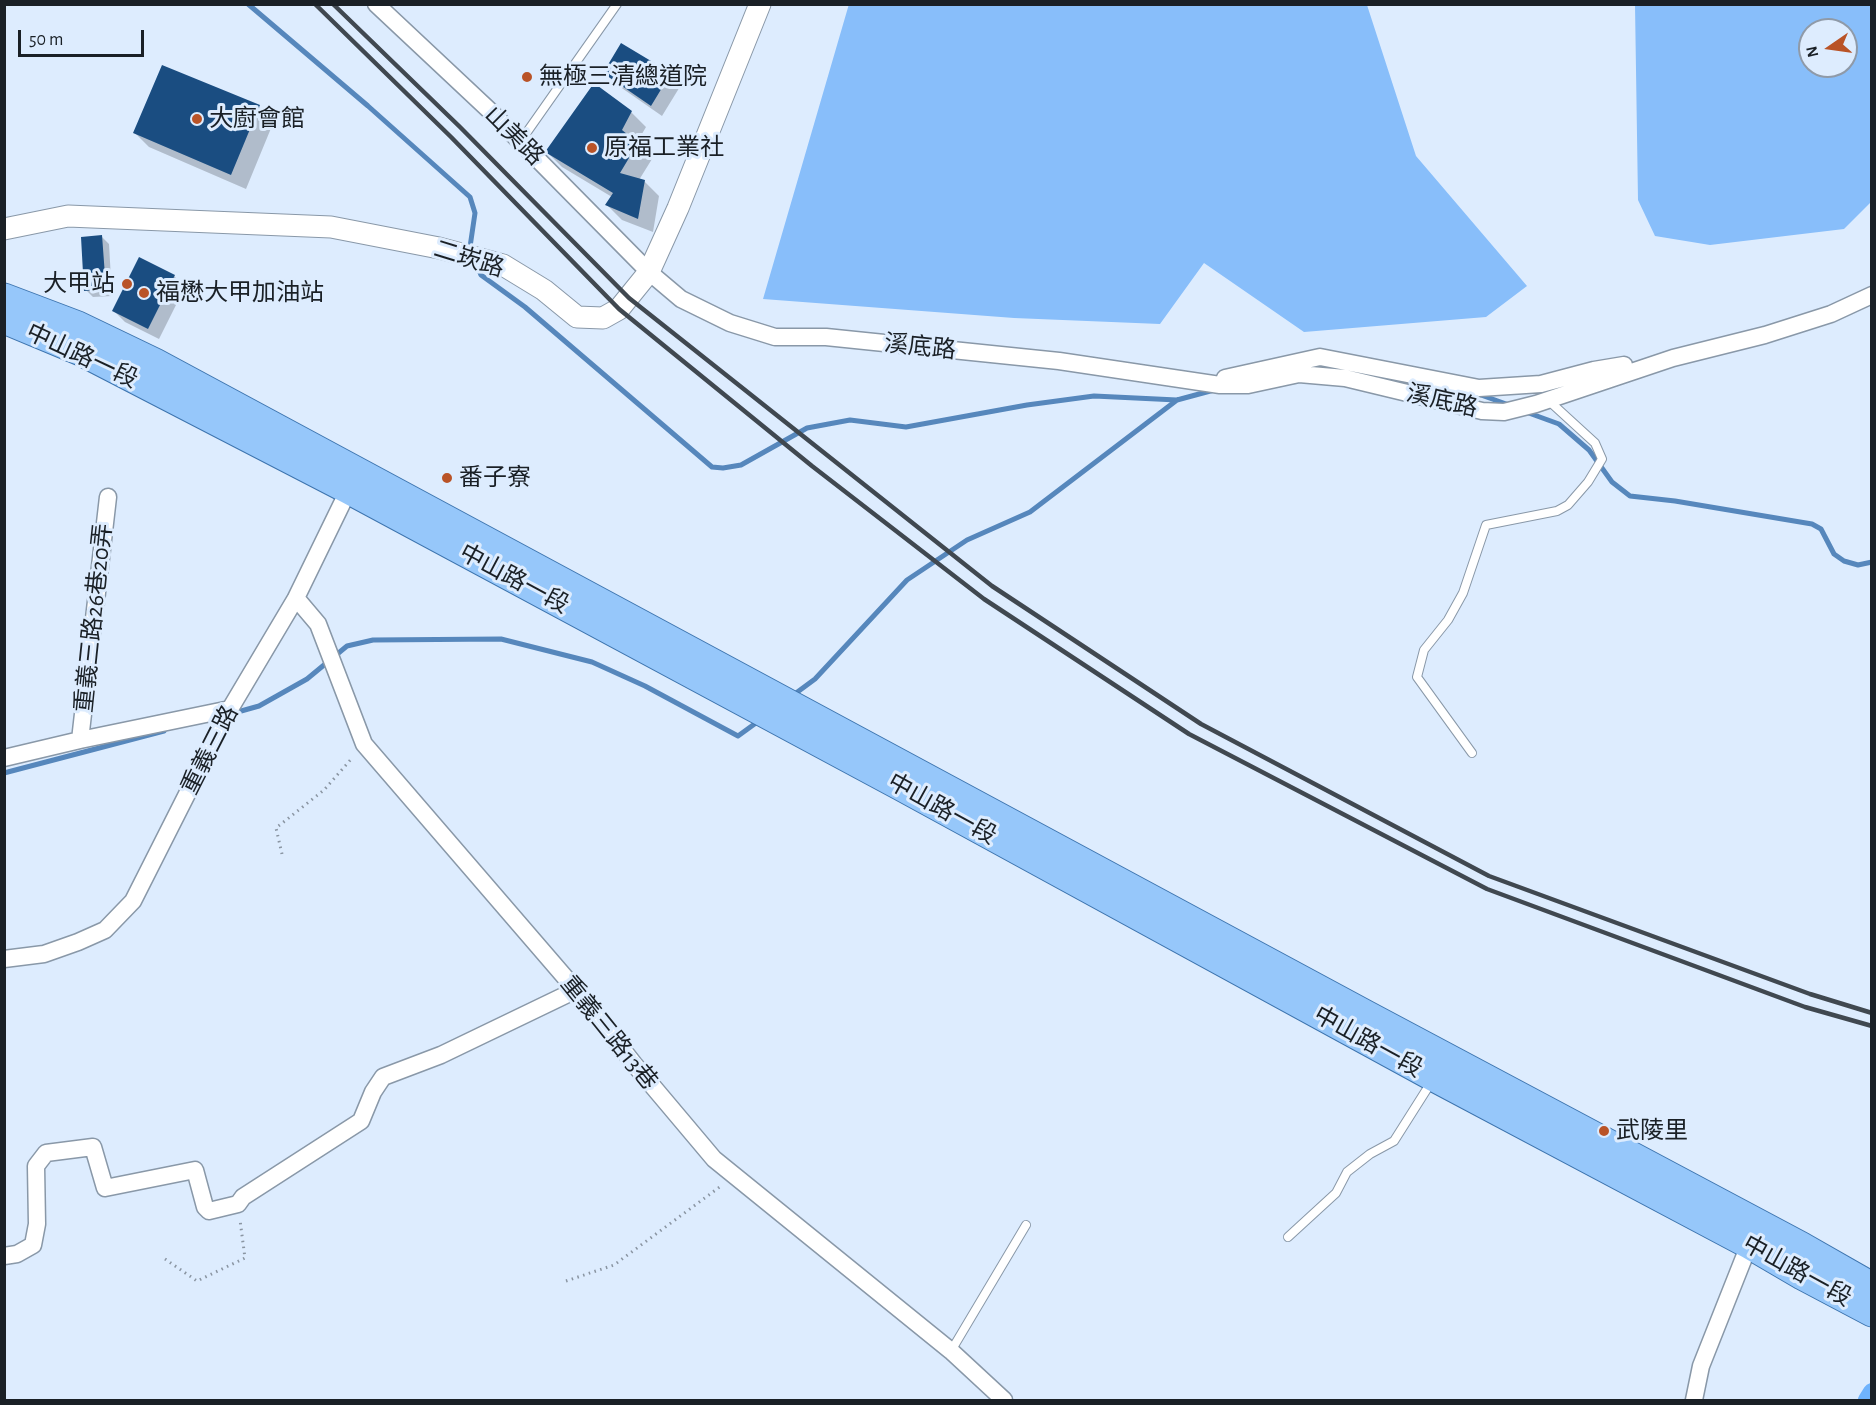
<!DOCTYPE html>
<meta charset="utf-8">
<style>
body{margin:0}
#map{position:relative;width:1876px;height:1405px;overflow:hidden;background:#ddecfe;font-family:"Alegreya Sans",sans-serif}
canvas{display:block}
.frame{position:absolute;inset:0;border:6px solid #1a2026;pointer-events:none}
.north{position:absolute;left:1798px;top:18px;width:60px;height:60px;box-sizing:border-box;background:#ddecfe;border:2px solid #8f9aa8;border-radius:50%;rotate:257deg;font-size:16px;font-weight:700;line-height:24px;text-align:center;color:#1a2026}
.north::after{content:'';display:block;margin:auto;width:21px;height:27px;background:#b95327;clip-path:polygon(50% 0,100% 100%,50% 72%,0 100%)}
.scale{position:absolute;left:18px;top:30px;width:126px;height:27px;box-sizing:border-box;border:3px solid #1a2026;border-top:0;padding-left:8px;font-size:18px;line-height:21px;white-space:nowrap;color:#1a2026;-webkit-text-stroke:4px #ddecfe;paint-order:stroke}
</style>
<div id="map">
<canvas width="1876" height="1405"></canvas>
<div class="frame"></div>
<div class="north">N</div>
<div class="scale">50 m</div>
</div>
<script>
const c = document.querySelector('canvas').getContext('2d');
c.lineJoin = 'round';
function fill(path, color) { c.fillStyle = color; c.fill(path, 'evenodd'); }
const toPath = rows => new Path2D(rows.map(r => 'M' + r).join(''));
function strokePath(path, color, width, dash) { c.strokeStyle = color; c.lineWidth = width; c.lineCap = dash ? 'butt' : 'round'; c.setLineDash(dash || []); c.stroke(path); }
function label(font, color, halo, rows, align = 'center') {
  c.font = font + ' "Alegreya Sans","Noto Sans TC",sans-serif'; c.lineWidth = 6; c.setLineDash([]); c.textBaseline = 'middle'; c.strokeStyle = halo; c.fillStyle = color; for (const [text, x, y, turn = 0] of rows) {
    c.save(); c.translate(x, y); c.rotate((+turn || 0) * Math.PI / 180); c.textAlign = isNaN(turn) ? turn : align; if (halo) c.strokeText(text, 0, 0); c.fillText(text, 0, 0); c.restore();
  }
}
const forest = toPath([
 [849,4,1367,5,1416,156,1527,286,1486,317,1304,332,1204,263,1160,324,1014,318,763,299],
 [1635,5,1871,5,1871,202,1844,229,1710,245,1655,236,1638,200],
 [1810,30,1846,30,1846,66,1810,66]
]);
const shadow = toPath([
 [621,45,670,75,681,85,662,116,616,84,605,73],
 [594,85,631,112,646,127,636,144,652,159,639,180,644,181,659,196,653,232,622,220,607,205,612,197,562,167,547,152],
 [259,107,274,121,246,189,149,147,135,133],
 [102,237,109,244,112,296,93,297,86,290],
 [174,276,185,287,159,339,125,322,114,311]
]);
const stream = toPath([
 [248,4,368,106,470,197,475,213,470,247,472,251],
 [476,263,481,275,525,307,712,467,723,468,741,465,807,428,850,420,906,427,1027,405,1094,396,1177,400,1214,390],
 [1481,395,1509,405],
 [1526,412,1559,424,1589,450,1612,482,1630,496,1675,501,1812,524,1821,529,1834,554,1844,561,1858,565,1872,562],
 [792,696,815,679,907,580,967,540,1030,512,1177,400],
 [234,713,259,706,307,679,347,646,373,640,501,639,592,662,645,686,738,736,760,720],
 [4,773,164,731]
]);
const canal = toPath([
 [1867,1400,1872,1392]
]);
const building = toPath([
 [621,43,671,73,651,106,603,73],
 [162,65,260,105,231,175,133,133],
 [594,83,632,111,622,130,638,143,620,173,645,180,638,219,605,205,613,193,545,152],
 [102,235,106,289,84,291,81,237],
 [139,257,175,275,148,329,112,311]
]);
const path = toPath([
 [282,854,276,828,324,790,353,757],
 [165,1259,197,1281,245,1258,240,1220],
 [566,1281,614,1265,721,1186]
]);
const service = toPath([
 [520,142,617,4],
 [1472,753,1417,677,1424,650,1448,620,1463,593,1486,525,1557,511,1568,505,1588,482,1602,459,1595,443,1548,400],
 [1288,1237,1336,1193,1347,1172,1370,1154,1394,1141,1432,1081],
 [951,1351,1026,1225]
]);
const minor = toPath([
 [376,4,489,110,649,272,681,299,730,323,775,337,826,337,1059,361,1220,385,1248,385,1299,374,1345,378,1482,411,1504,412,1536,404,1673,358,1765,335,1831,314,1872,295],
 [1225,378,1320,357,1479,388,1541,384,1594,370,1624,365],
 [296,598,318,624,364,744,576,990,634,1064,714,1159,951,1351,1004,1400],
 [80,740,108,497],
 [4,758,80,740,230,709],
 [4,959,44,954,78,942,105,930,133,901,230,709,296,598,352,483],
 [4,1256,17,1254,33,1245,37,1224,36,1166,46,1153,93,1147,105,1188,195,1170,205,1207,209,1211,238,1204,243,1197,361,1121,373,1092,383,1077,441,1055,576,990],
 [1694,1400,1701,1366,1749,1245]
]);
const tertiary = toPath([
 [4,229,68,216,331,227,439,248,503,265,544,290,577,317,603,318,619,309,649,272,678,208,760,4]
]);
const primary = toPath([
 [4,297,78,325,155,362,1366,1014,1802,1246,1872,1286],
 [4,320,81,352,348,490,901,787,1434,1078,1749,1245,1802,1276,1872,1313]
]);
const rail = toPath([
 [315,4,451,137,619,309,812,466,984,599,1189,734,1487,889,1805,1007,1872,1026],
 [333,4,460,127,629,298,992,586,1201,724,1489,876,1810,994,1872,1013]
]);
const markers = [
 [527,77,6,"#b95327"],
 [197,119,6,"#b95327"],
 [592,148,6,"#b95327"],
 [127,284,6,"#b95327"],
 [144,293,6,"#b95327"],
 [447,478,6,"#b95327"],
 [1604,1131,6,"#b95327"]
];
const poiNames = [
 ["無極三清總道院",539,77],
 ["大廚會館",209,119],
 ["原福工業社",604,148],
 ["大甲站",115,284,"right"],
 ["福懋大甲加油站",156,293],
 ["番子寮",459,478],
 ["武陵里",1616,1131]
];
const streetNames = [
 ["山美路",514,136,45],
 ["二崁路",469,259,17],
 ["溪底路",920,347,6],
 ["中山路一段",82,356,25],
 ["溪底路",1442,401,13],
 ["中山路一段",514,579,28],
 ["重義三路26巷20弄",94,618,-84],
 ["重義三路",210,750,-63],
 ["中山路一段",942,809,29],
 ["重義三路13巷",609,1033,51],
 ["中山路一段",1368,1042,29],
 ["中山路一段",1797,1271,29]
];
fill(forest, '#88befa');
fill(shadow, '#0003');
strokePath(stream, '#5687bc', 5);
strokePath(canal, '#6fb3fd', 18);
fill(building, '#1a4d81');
strokePath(service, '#8998a8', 10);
strokePath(minor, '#8998a8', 19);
strokePath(tertiary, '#8998a8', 23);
strokePath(primary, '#3d74ae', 29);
strokePath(path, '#8a95a2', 3, [1.5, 4.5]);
strokePath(service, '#fff', 8);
strokePath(minor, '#fff', 16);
strokePath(tertiary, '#fff', 21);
strokePath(primary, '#96c7fa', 27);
strokePath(rail, '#404850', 4.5);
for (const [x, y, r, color] of markers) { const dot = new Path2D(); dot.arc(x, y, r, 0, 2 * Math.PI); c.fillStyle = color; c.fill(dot); strokePath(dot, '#ddecfe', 2); }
label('24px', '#1a2026', '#ddecfe', poiNames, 'left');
label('24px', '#1a2026', '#ddecfe', streetNames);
</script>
